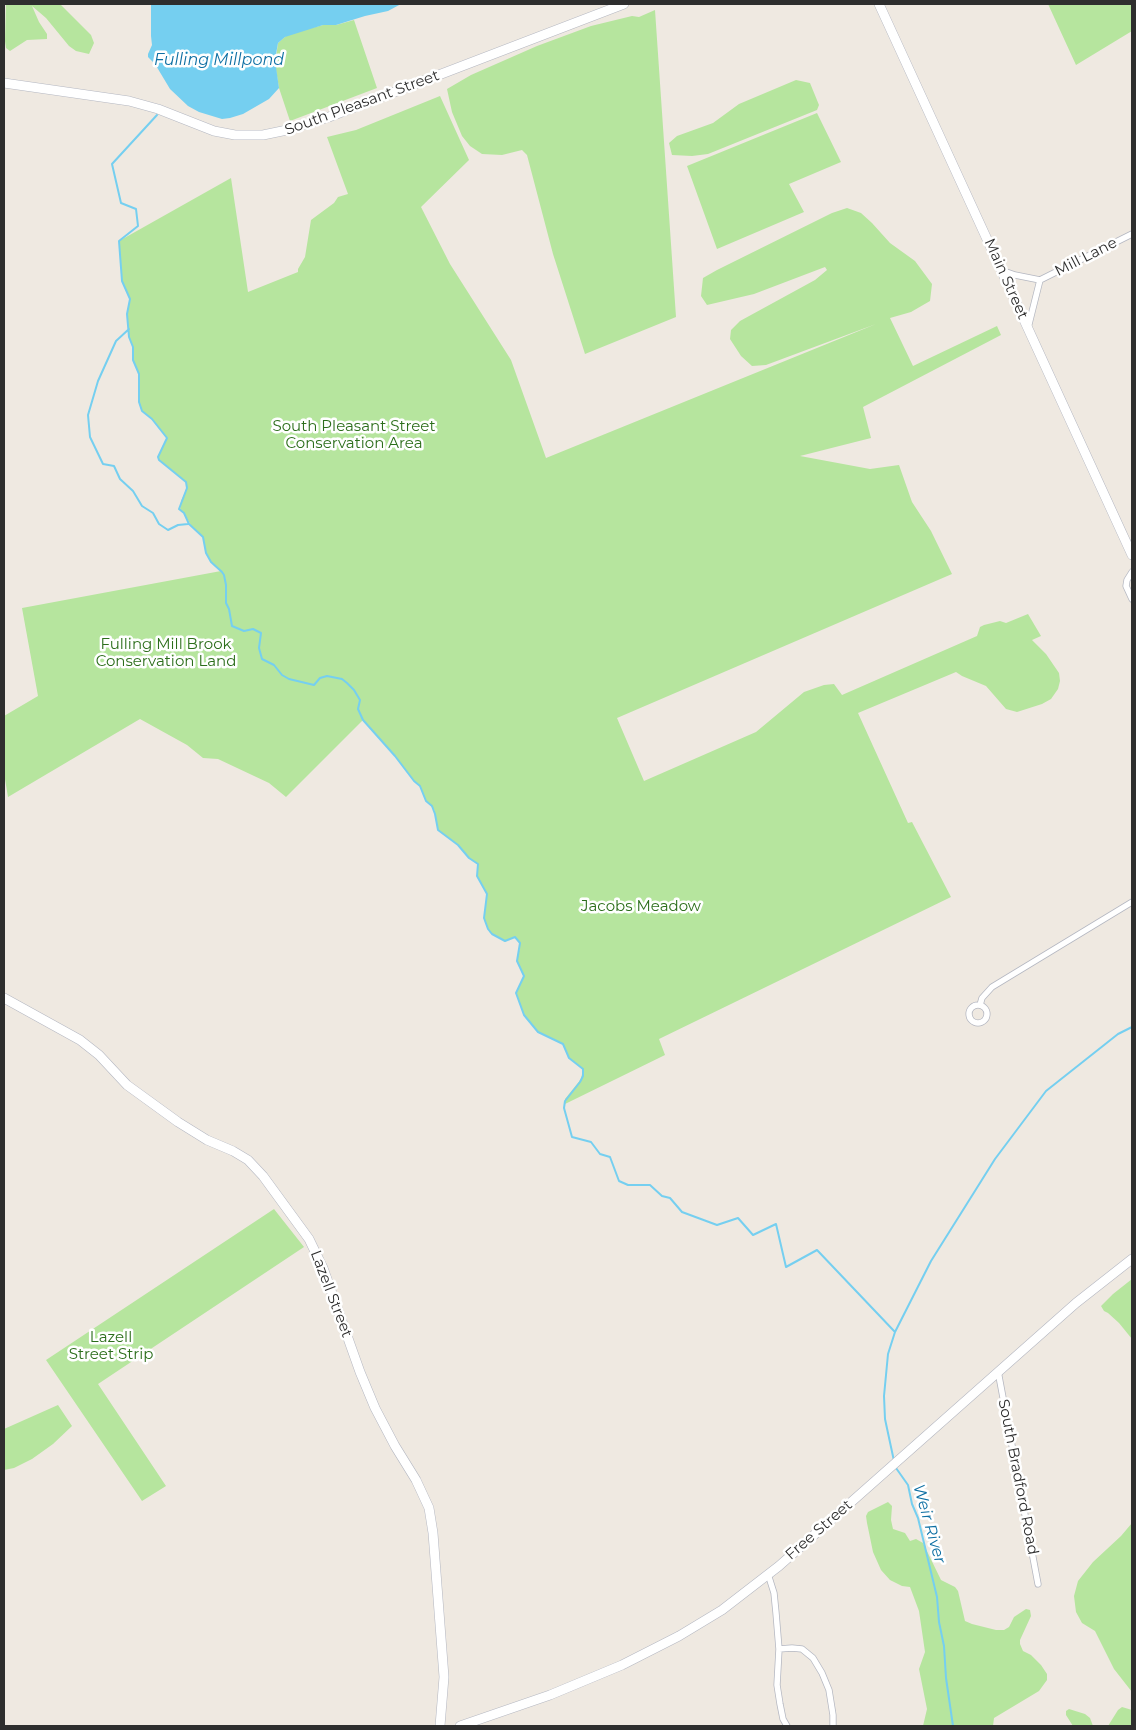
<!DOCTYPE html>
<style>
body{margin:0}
#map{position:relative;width:1136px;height:1730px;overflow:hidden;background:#efe9e1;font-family:Montserrat,sans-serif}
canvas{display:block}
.frame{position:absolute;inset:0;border:5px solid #2e2e2e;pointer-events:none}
</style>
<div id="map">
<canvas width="1136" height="1730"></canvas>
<div class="frame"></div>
</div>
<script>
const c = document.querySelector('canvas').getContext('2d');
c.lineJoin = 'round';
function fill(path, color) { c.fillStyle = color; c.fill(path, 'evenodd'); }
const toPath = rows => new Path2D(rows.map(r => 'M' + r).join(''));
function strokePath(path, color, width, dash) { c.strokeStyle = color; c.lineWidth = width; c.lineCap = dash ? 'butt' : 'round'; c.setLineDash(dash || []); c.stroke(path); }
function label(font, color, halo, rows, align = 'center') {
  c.font = font + ' Montserrat,sans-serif'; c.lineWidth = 5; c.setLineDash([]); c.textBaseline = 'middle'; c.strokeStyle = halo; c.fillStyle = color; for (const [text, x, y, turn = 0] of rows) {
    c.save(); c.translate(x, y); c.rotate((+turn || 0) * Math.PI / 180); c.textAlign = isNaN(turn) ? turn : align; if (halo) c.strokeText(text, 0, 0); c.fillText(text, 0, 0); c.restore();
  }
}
const green = toPath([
 [6,4,60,4,91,35,94,43,89,54,76,51,69,46,46,18,32,6,39,22,47,34,47,39,27,40,10,51,6,48,5,41],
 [1048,4,1132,4,1132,31,1076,65],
 [655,10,676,317,585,354,553,254,527,155,522,150,502,155,482,154,470,146,462,136,452,112,447,89,471,75,537,46,591,26,632,16,639,17],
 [354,20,377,88,290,121,279,88,275,64,278,43,286,36,300,31,323,25,336,25],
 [796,80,810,83,819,105,817,110,708,154,692,156,672,155,669,143,677,136,713,123,739,104],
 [440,96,469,160,421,207,450,264,511,360,546,458,876,324,766,365,752,366,741,356,730,339,731,330,740,321,815,280,827,270,825,267,754,294,707,305,701,296,703,278,717,270,832,213,847,208,861,213,872,223,890,243,915,261,932,284,930,301,911,312,890,318,913,366,997,326,1001,335,863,407,871,438,800,456,870,469,899,465,912,502,931,531,952,574,617,718,644,781,756,732,804,692,824,685,834,684,842,695,977,636,980,627,984,625,1000,621,1006,623,1028,614,1041,636,1032,640,1046,654,1059,673,1060,681,1058,689,1051,699,1042,704,1017,712,1006,709,986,686,962,676,956,672,858,713,908,823,912,822,951,897,659,1039,665,1055,565,1104,565,1099,581,1079,583,1069,569,1058,563,1044,538,1032,524,1015,516,993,524,976,517,961,520,947,519,941,515,937,505,941,490,933,484,918,487,894,477,876,478,864,469,858,458,845,438,830,434,809,426,801,420,786,414,781,395,756,363,720,286,797,269,783,218,759,203,758,187,745,140,719,8,797,4,773,4,716,38,696,22,608,221,571,211,562,206,553,203,537,192,527,184,513,180,510,181,501,187,488,186,482,159,460,158,457,167,438,152,419,142,411,139,402,139,374,133,360,133,347,129,337,127,314,130,299,122,281,119,241,231,178,248,292,298,272,298,269,305,257,311,220,334,203,338,197,348,194,327,137,356,130],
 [817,113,841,162,789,184,804,212,717,249,687,166],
 [274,1209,304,1247,98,1384,166,1486,142,1501,46,1360],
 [1132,1279,1132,1339,1119,1323,1108,1313,1104,1311,1101,1306,1113,1294],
 [58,1405,72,1426,53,1444,32,1459,14,1468,4,1470,4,1429],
 [888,1502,892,1506,891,1520,893,1529,905,1533,910,1541,916,1539,923,1543,941,1580,955,1587,958,1591,965,1621,972,1624,996,1630,1004,1630,1009,1627,1014,1617,1026,1609,1030,1610,1031,1616,1020,1640,1020,1644,1023,1651,1031,1655,1041,1665,1047,1674,1047,1680,1039,1691,994,1718,993,1726,923,1726,927,1709,919,1669,925,1652,919,1611,910,1587,902,1586,890,1580,881,1570,873,1552,867,1523,866,1516,868,1512],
 [1132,1523,1132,1692,1114,1669,1095,1631,1082,1623,1076,1612,1074,1596,1078,1581,1093,1562,1121,1536],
 [1122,1707,1132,1710,1132,1726,1108,1726,1118,1710],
 [1069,1709,1085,1714,1090,1718,1093,1726,1073,1726,1066,1715,1066,1711]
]);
const water = toPath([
 [151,4,401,4,388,11,365,16,336,25,323,25,285,37,278,43,275,60,279,88,269,99,243,114,230,118,222,119,199,112,188,106,170,89,155,64,148,57,148,54,152,45,151,36]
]);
const stream = toPath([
 [157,115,112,164,121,203,136,209,138,226,119,241,122,281,130,299,127,314,129,337,133,347,133,360,139,374,139,402,142,411,152,419,167,438,158,457,159,460,186,482,187,488,179,509,184,513,189,524,203,537,206,553,211,562,222,572,224,575,226,585,226,603,229,609,232,626,244,631,253,629,261,633,259,648,262,659,274,665,282,675,289,679,314,685,320,678,327,676,342,679,347,683,354,690,360,700,358,709,363,720,395,756,414,781,420,786,426,801,432,806,435,814,438,830,458,845,469,858,478,864,477,876,487,894,484,918,488,929,492,934,505,941,515,937,520,943,517,961,524,976,516,993,524,1015,538,1032,563,1044,569,1058,583,1069,583,1076,580,1082,565,1101,564,1108,572,1137,591,1142,600,1154,610,1157,619,1181,628,1185,650,1185,662,1196,670,1198,682,1212,717,1225,738,1218,753,1235,776,1224,786,1267,817,1250,895,1332],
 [129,329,116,341,98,381,88,415,90,437,103,464,114,466,120,479,133,491,142,506,153,513,159,524,168,530,178,525,188,524],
 [894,1461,885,1419,884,1396,888,1354,895,1332,931,1261,995,1159,1046,1091,1118,1034,1132,1027],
 [896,1468,908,1485,912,1504,918,1518,937,1597,939,1622,944,1646,946,1678,953,1726]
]);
const street = toPath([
 [1001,270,1015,275,1040,280],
 [1028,328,1040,280,1132,234],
 [1132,572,1127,580,1126,586,1132,599],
 '969 1014a9 9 0 1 1 18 0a9 9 0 1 1-18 0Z',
 [980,1005,982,998,992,987,1132,902],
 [998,1371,1038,1584],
 [768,1574,774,1593,776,1613,779,1649,777,1685,780,1704,783,1719,787,1726],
 [779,1649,792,1648,802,1649,813,1658,822,1673,829,1690,833,1715,833,1726]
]);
const secondary = toPath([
 [879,4,1132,555],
 [4,83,129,101,158,109,214,131,235,135,263,135,287,130,329,117,624,4],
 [4,998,80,1040,99,1055,127,1085,178,1122,207,1140,233,1151,248,1160,263,1176,309,1239,323,1268,360,1372,375,1408,395,1446,416,1480,429,1508,433,1533,444,1677,440,1726],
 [460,1726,550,1695,622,1665,679,1636,722,1610,779,1566,1076,1303,1132,1259]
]);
const streetNames = [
 ["South Pleasant Street",362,103,-20],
 ["Mill Lane",1086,257,-27],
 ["Main Street",1006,279,66],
 ["Lazell Street",331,1294,69],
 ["South Bradford Road",1018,1477,79],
 ["Free Street",819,1530,-41]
];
const parkNames = [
 ["South Pleasant Street",354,427],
 ["Conservation Area",354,444],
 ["Fulling Mill Brook",166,645],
 ["Conservation Land",166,662],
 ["Jacobs Meadow",641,907],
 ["Lazell",111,1338],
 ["Street Strip",111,1355]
];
const waterNames = [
 ["Fulling Millpond",219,60],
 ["Weir River",929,1524,74]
];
fill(green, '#b6e59e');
fill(water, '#75cff0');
strokePath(stream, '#75cff0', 2);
strokePath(street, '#b4b7c1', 7);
strokePath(secondary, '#b4b7c1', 10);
strokePath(street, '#fff', 5.5);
strokePath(secondary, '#fff', 9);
label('15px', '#2e2e2e', '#fff', streetNames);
label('15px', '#2c6e1b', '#fff', parkNames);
label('italic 16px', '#0d6fa3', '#fff', waterNames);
</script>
